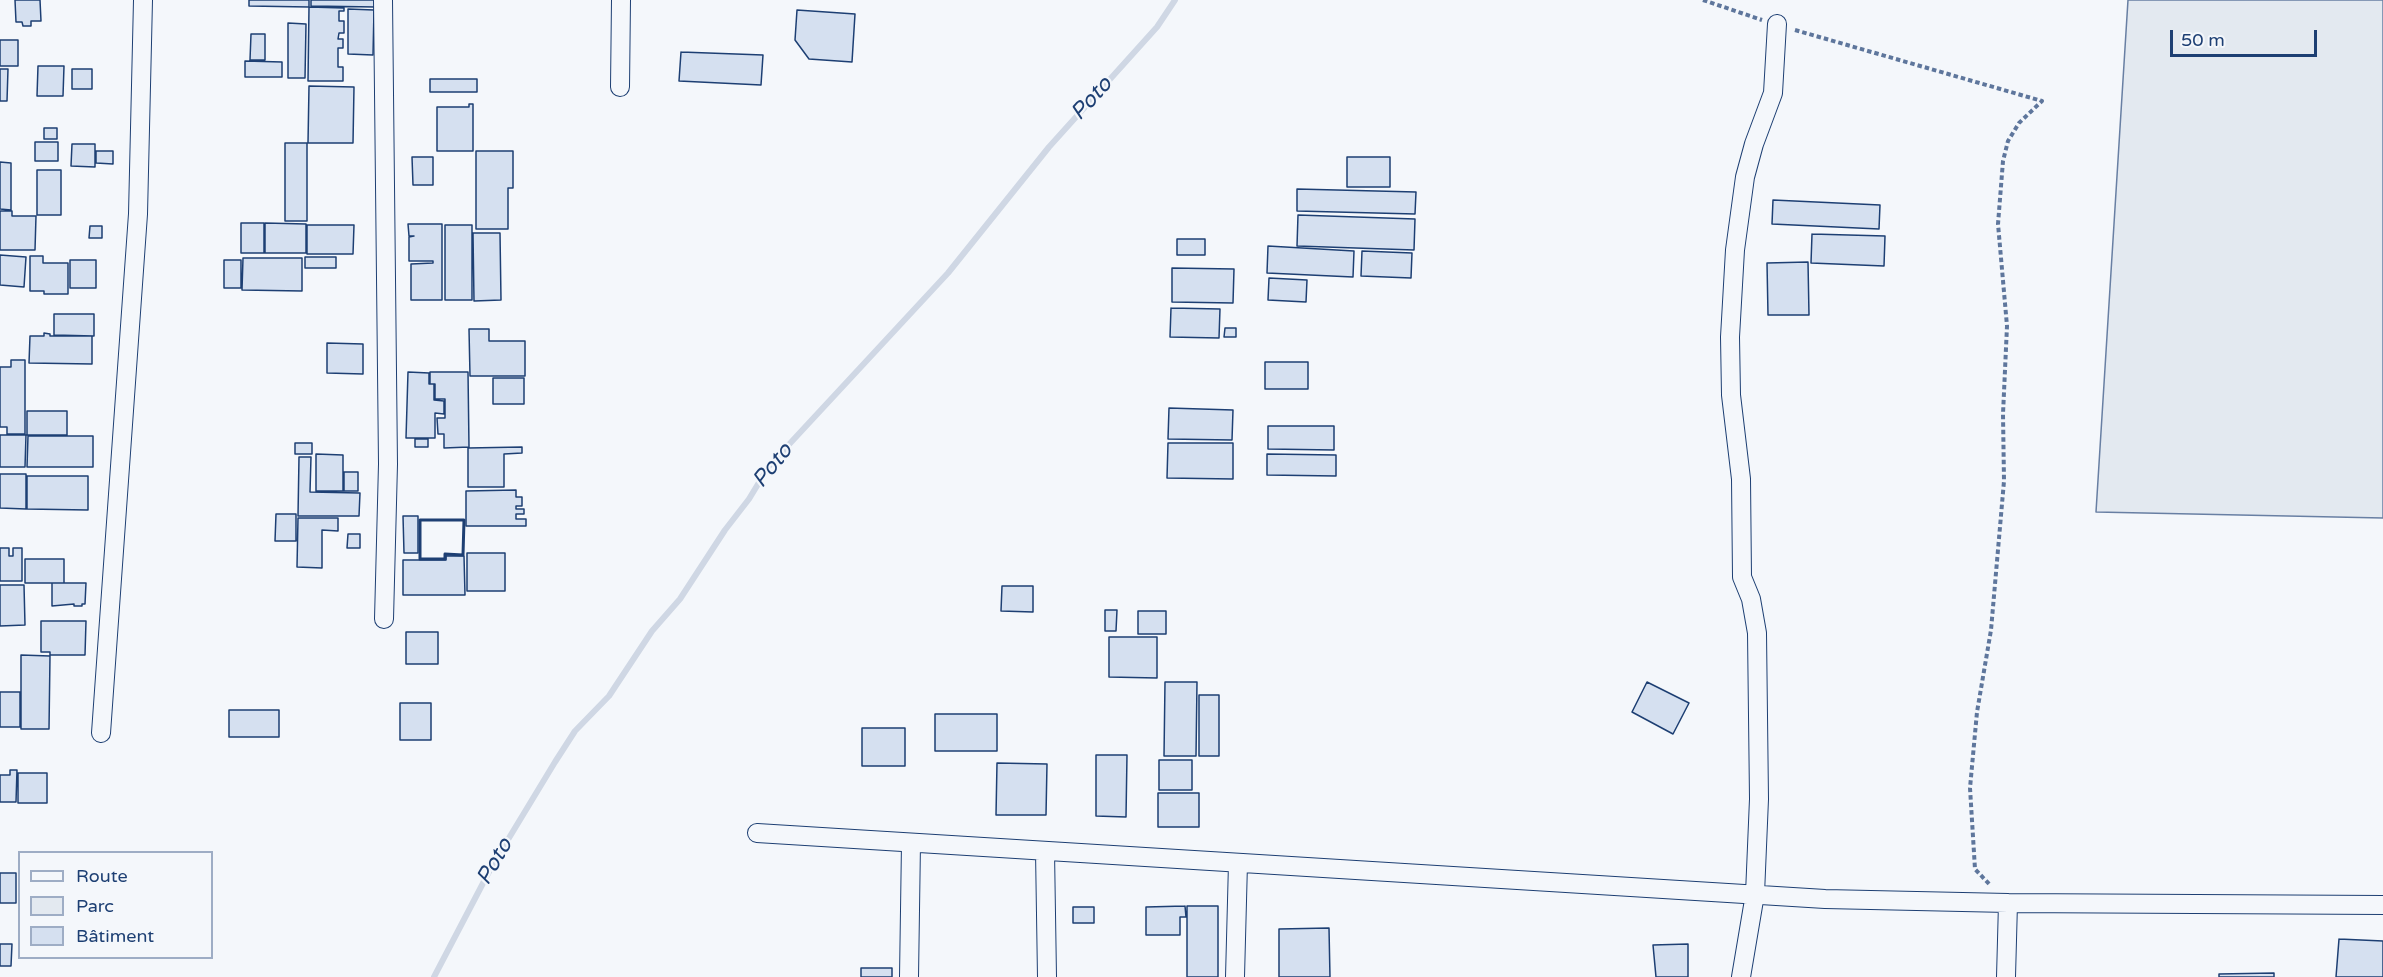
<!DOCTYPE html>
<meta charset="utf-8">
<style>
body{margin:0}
#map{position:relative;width:2383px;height:977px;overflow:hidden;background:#f4f7fb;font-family:"Varela Round",sans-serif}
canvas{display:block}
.legend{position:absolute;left:18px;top:851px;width:195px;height:108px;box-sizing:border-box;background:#f4f7fb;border:2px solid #9eadc5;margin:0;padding:8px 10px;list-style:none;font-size:18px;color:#1d3f73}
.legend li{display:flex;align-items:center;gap:12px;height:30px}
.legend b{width:30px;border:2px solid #9eadc5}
.scale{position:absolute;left:2170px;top:30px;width:147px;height:27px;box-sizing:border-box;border:3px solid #1d3f73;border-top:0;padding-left:8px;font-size:18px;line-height:21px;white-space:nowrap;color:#1d3f73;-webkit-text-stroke:4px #f4f7fb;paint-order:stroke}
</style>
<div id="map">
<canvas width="2383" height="977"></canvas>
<ul class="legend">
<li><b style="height:8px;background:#f4f7fb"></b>Route</li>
<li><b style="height:16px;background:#e3e9f0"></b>Parc</li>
<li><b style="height:16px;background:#d5e0f0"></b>Bâtiment</li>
</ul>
<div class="scale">50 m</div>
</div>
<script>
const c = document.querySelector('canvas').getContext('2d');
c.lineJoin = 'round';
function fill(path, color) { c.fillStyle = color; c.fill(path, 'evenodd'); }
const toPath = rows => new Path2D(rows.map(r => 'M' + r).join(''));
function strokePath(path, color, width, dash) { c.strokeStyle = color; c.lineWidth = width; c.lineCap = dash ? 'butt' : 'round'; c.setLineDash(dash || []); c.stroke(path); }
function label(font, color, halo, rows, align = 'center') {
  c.font = font + ' "Varela Round",sans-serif'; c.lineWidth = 4.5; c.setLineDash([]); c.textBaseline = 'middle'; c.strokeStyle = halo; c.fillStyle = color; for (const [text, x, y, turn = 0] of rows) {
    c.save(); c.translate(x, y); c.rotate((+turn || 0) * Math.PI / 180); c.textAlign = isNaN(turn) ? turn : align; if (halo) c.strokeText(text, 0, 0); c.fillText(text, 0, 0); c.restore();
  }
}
const green = toPath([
 [2128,0,2383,0,2383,518,2096,512,2128,0]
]);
const stream = toPath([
 [434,977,492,866,555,762,575,731,609,696,652,631,680,599,725,530,749,499,769,466,948,273,1049,147,1157,27,1175,0]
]);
const building = toPath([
 [15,0,40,0,41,21,31,21,31,26,23,26,22,22,16,22,15,0],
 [249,0,309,0,309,7,249,6,249,0],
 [311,0,376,0,376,7,311,6,311,0],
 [309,7,344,8,344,11,339,11,339,21,344,21,344,33,339,33,338,39,343,39,343,48,338,48,338,67,343,67,343,81,308,81,309,7],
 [348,9,374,10,373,55,348,54,348,9],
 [797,10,855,14,852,62,809,59,795,40,797,10],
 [288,23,306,24,305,78,288,78,288,23],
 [251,34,265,34,265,60,250,60,251,34],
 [0,40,18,40,18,66,0,66,0,40],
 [681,52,763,55,761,85,679,81,681,52],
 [245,61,282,62,282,77,245,77,245,61],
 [38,66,64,66,63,96,37,96,38,66],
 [0,69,8,69,7,101,0,101,0,69],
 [72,69,92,69,92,89,72,89,72,69],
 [430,79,477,79,477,92,430,92,430,79],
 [309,86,354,87,353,143,308,143,309,86],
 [469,104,473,104,473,151,437,151,437,107,469,107,469,104],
 [44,128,57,128,57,139,44,139,44,128],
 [35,142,58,142,58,161,35,161,35,142],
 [285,143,307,143,307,221,285,221,285,143],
 [72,144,95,144,95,167,71,166,72,144],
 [96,151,113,151,113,164,96,163,96,151],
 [476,151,513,151,513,188,508,188,508,229,476,229,476,151],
 [412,157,433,157,433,185,413,185,412,157],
 [1347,157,1390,157,1390,187,1347,187,1347,157],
 [0,162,11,163,11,210,0,209,0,162],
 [37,170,61,170,61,215,37,215,37,170],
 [1297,189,1416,192,1415,214,1297,211,1297,189],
 [1773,200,1880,205,1879,229,1772,224,1773,200],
 [0,211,12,211,12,216,36,216,35,250,0,250,0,211],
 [1298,215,1415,219,1414,250,1297,246,1298,215],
 [241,223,264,223,264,253,241,253,241,223],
 [265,223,306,224,306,253,265,253,265,223],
 [408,224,442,224,442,300,411,300,411,264,433,263,433,261,409,261,409,237,414,236,409,236,408,224],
 [307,225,354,225,353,254,307,254,307,225],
 [445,225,472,225,472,300,445,300,445,225],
 [90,226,102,226,102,238,89,238,90,226],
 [473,233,500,233,501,300,474,301,473,233],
 [1812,234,1885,236,1884,266,1811,263,1812,234],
 [1177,239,1205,239,1205,255,1177,255,1177,239],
 [1268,246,1354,251,1353,277,1267,273,1268,246],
 [1362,251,1412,253,1411,278,1361,276,1362,251],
 [0,255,26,257,24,287,0,285,0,255],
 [30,256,43,256,43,263,68,263,68,294,44,294,44,291,30,291,30,256],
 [305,257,336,257,336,268,305,268,305,257],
 [243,258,302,258,302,291,242,290,243,258],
 [70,260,96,260,96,288,70,288,70,260],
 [224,260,241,260,241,288,224,288,224,260],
 [1808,262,1809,315,1768,315,1767,263,1808,262],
 [1172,268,1234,269,1233,303,1172,302,1172,268],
 [1269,278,1307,280,1306,302,1268,300,1269,278],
 [1171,308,1220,309,1219,338,1170,337,1171,308],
 [54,314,94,314,94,336,54,335,54,314],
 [1225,328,1236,328,1236,337,1224,337,1225,328],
 [469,329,489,329,489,341,525,341,525,376,470,376,469,329],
 [44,333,50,334,50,336,92,336,92,364,29,363,30,336,44,336,44,333],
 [327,343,363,344,363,374,327,373,327,343],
 [11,360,25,360,25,434,7,434,7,427,0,427,0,367,11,367,11,360],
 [1265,362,1308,362,1308,389,1265,389,1265,362],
 [408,372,429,373,429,384,434,384,434,400,444,401,444,414,435,413,435,438,406,438,408,372],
 [430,372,468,372,469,447,444,448,444,434,438,434,437,418,445,418,445,399,435,399,435,384,430,384,430,372],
 [493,378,524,378,524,404,493,404,493,378],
 [1169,408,1233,410,1232,440,1168,439,1169,408],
 [27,411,67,411,67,435,27,435,27,411],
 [1268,426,1334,426,1334,450,1268,449,1268,426],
 [0,435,26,435,25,467,0,467,0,435],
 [28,436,93,436,93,467,27,467,28,436],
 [415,439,428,439,428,447,415,447,415,439],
 [295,443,312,443,312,454,295,454,295,443],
 [1168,443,1233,443,1233,479,1167,478,1168,443],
 [522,447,522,453,504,454,504,487,468,487,468,448,522,447],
 [316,454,343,455,343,491,316,491,316,454],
 [1267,454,1336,455,1336,476,1267,475,1267,454],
 [299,457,311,457,310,492,360,493,359,516,298,516,299,457],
 [344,472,358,472,358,491,344,491,344,472],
 [0,474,26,474,26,509,0,508,0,474],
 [27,476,88,476,88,510,27,509,27,476],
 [516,490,516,497,522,497,522,506,516,506,516,509,524,509,524,514,516,514,516,519,526,519,526,526,466,526,466,491,516,490],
 [276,514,296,514,296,541,275,541,276,514],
 [403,516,418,516,418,553,404,553,403,516],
 [298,518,338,518,338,531,322,530,322,568,297,567,298,518],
 [348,534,360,534,360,548,347,548,348,534],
 [0,548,9,548,9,556,13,556,13,548,22,548,22,581,0,581,0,548],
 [467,553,505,553,505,591,467,591,467,553],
 [446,556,464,556,465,595,403,595,403,560,446,560,446,556],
 [25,559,64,559,64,583,25,583,25,559],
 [52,583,86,583,85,604,82,604,82,606,74,606,74,604,52,606,52,583],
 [0,585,24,585,25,625,0,626,0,585],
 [1002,586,1033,586,1033,612,1001,611,1002,586],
 [1105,610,1117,610,1116,631,1105,631,1105,610],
 [1138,611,1166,611,1166,634,1138,634,1138,611],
 [41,621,86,621,85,655,50,655,50,652,41,652,41,621],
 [406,632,438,632,438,664,406,664,406,632],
 [1109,637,1157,637,1157,678,1109,677,1109,637],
 [21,655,50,656,49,729,21,729,21,655],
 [1165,682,1197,682,1196,756,1164,756,1165,682],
 [1647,682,1689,703,1673,734,1632,712,1647,682],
 [0,692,20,692,20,727,0,727,0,692],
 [1199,695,1219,695,1219,756,1199,756,1199,695],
 [400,703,431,703,431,740,400,740,400,703],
 [229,710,279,710,279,737,229,737,229,710],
 [935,714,997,714,997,751,935,751,935,714],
 [862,728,905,728,905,766,862,766,862,728],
 [1096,755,1127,755,1126,817,1096,816,1096,755],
 [1159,760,1192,760,1192,790,1159,790,1159,760],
 [997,763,1047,764,1046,815,996,815,997,763],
 [10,770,17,770,16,802,0,802,0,775,10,775,10,770],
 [18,773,47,773,47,803,18,803,18,773],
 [1158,793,1199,793,1199,827,1158,827,1158,793],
 [0,873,16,873,16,903,0,903,0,873],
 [1185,906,1186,917,1180,917,1180,935,1146,935,1146,907,1185,906],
 [1187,906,1218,906,1218,977,1187,977,1187,906],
 [1073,907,1094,907,1094,923,1073,923,1073,907],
 [1329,928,1330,977,1279,977,1279,929,1329,928],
 [2339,939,2383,941,2383,977,2336,977,2339,939],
 [0,944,12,944,11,966,0,966,0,944],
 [1688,944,1688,977,1656,977,1653,945,1688,944],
 [861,968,892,968,892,977,861,977,861,968],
 [2274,973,2274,977,2219,977,2219,974,2274,973]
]);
const path = toPath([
 [1703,0,1762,20],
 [1795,30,2042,101,2019,123,2008,141,2003,161,1998,224,2007,326,2003,414,2004,481,1991,630,1977,712,1970,788,1975,869,1990,885]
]);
const minor = toPath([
 [383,0,388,464,384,619],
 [620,87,621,0],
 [101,733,138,214,143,0],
 [757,833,1825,899,2008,903,2383,905],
 [1045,851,1047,977],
 [909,977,911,843],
 [1235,977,1238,863],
 [1741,977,1755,894,1759,799,1757,633,1751,599,1742,577,1741,479,1731,395,1730,337,1735,250,1745,177,1754,144,1773,93,1777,24],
 [2006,977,2008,903]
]);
const wall = toPath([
 [420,520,464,520,463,555,445,554,445,559,420,559,420,520]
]);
const waterNames = [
 ["Poto",1092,99,-48],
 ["Poto",773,466,-51],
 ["Poto",495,862,-60]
];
fill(green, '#e3e9f0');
strokePath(green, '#687fa3', 1.5);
strokePath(stream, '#cfd7e4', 6);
fill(building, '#d5e0f0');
strokePath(building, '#1d3f73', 1.5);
strokePath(minor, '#1d3f73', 20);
strokePath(path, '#5e769c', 4, [4.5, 3]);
strokePath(minor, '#f4f7fb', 18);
strokePath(wall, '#1d3f73', 3);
label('italic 22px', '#1d3f73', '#f4f7fb', waterNames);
</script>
